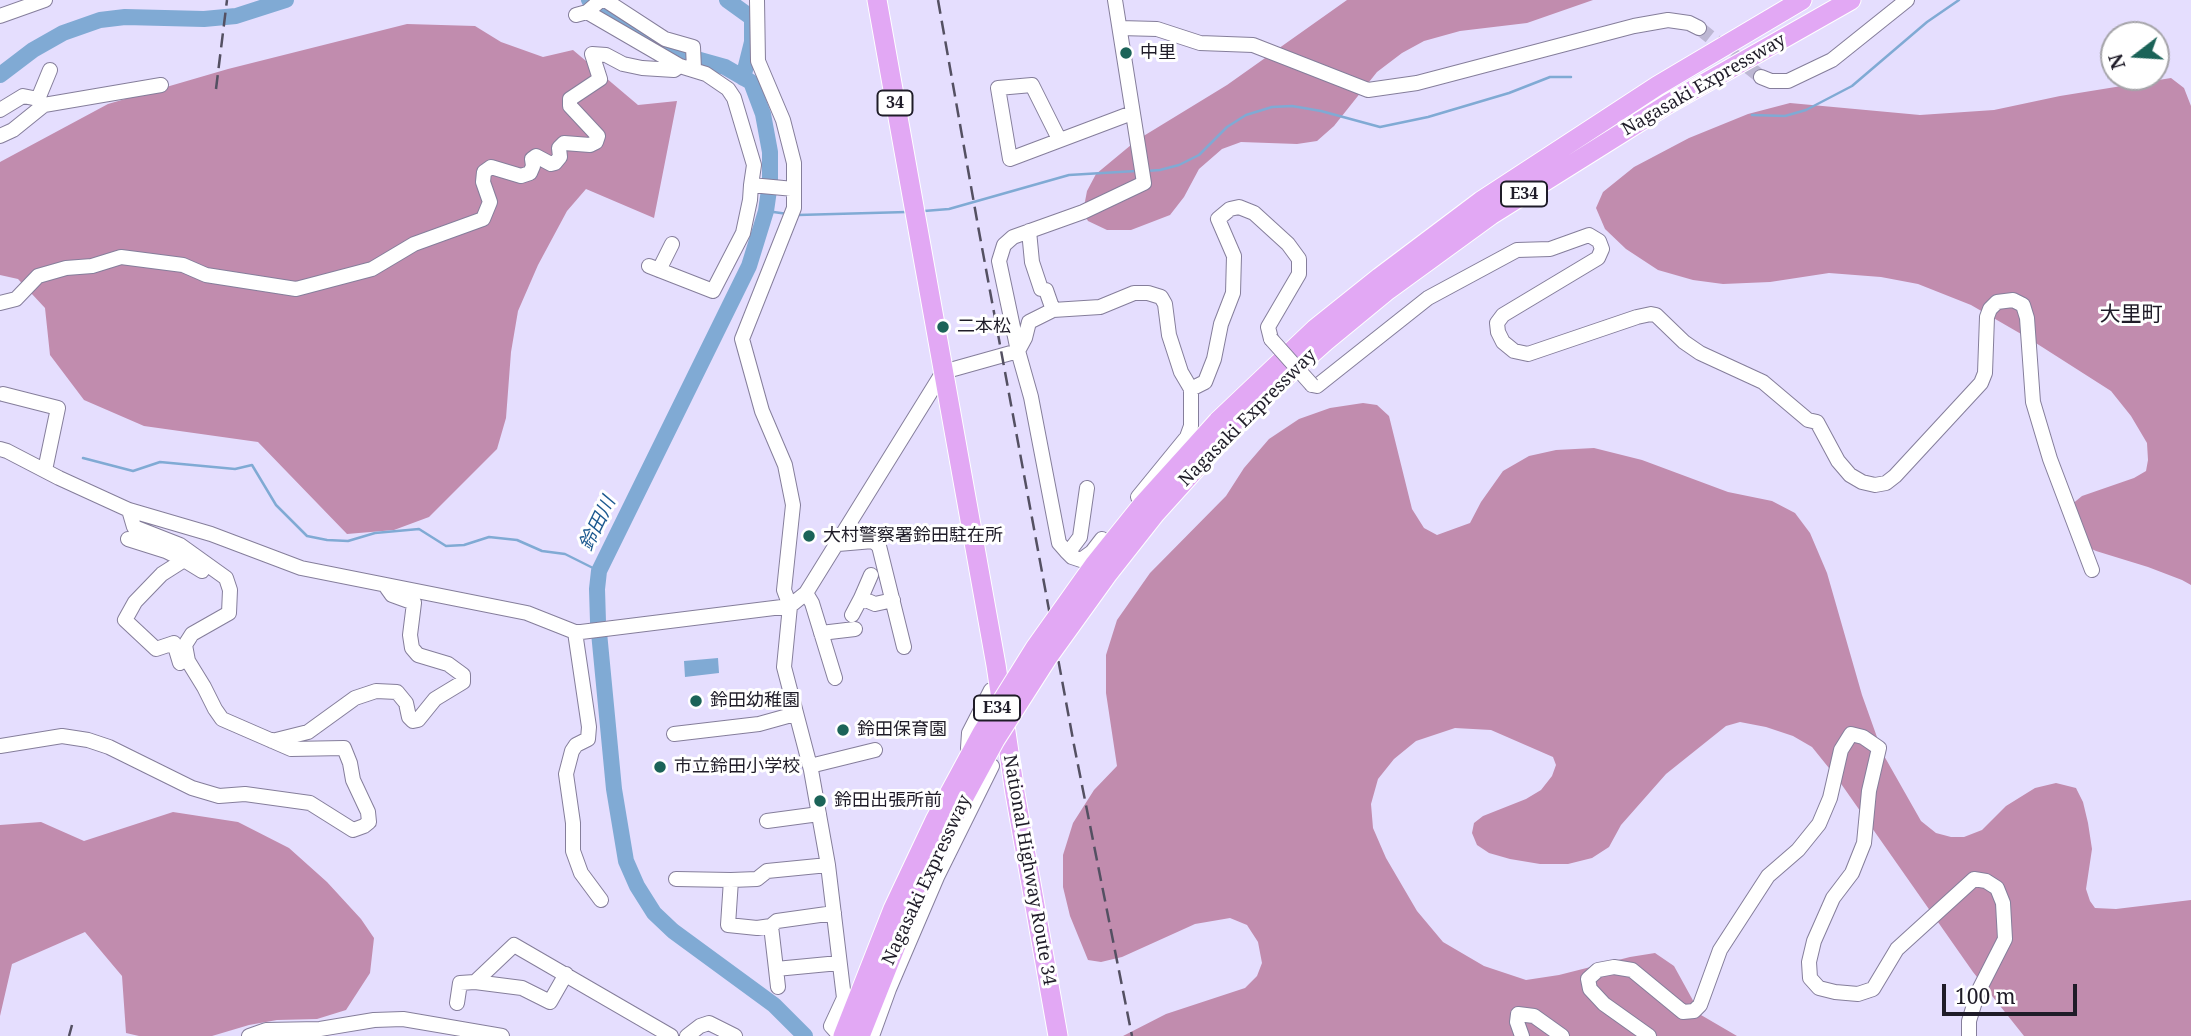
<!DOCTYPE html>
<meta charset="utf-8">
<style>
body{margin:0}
#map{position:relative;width:2191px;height:1036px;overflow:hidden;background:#e5defe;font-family:"Noto Serif",serif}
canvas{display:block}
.north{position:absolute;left:2100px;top:21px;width:70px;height:70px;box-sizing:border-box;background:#fff;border:2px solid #a5a4a9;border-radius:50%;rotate:253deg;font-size:19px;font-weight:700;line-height:28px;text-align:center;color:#1f1c28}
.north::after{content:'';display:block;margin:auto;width:24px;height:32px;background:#1b6358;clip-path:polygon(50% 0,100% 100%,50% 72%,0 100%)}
.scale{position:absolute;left:1942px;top:984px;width:135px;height:32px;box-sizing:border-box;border:4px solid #1f1c28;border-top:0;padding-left:9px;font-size:21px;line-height:24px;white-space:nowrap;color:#1f1c28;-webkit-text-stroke:5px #fff;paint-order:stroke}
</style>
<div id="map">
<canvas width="2191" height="1036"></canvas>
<div class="north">N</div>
<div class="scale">100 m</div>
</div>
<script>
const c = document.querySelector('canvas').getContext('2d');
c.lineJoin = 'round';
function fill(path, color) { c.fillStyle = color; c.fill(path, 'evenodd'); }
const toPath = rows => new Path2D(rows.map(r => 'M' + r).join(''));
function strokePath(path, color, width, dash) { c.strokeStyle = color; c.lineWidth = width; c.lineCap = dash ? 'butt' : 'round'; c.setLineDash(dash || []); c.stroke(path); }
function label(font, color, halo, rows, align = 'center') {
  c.font = font + ' "Noto Serif","Noto Sans JP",serif'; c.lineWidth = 6; c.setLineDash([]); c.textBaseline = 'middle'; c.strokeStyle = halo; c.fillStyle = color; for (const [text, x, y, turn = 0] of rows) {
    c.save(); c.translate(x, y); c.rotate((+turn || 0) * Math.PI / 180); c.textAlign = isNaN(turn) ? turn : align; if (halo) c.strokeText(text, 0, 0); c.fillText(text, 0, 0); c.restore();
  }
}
const forest = toPath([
 [1347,0,1593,0,1527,23,1460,31,1424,41,1402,53,1377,72,1334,126,1317,141,1297,144,1241,142,1222,149,1199,169,1184,197,1170,215,1131,230,1107,230,1088,221,1083,212,1087,191,1096,174,1137,140,1227,85],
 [407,24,475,26,501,42,543,57,573,50,638,105,677,101,654,218,586,189,567,211,538,265,518,311,511,352,506,418,497,449,429,517,394,530,347,534,258,442,144,426,84,400,50,355,45,308,18,279,0,275,0,162,108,104,228,69],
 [2171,78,2184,88,2191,106,2191,585,2182,580,2148,567,2096,551,2079,543,2071,505,2082,496,2134,478,2146,471,2148,460,2147,443,2131,416,2111,391,2028,338,1971,305,1918,284,1881,277,1829,273,1770,282,1723,284,1693,280,1658,270,1626,249,1605,229,1596,208,1603,192,1634,167,1689,138,1748,114,1790,103,1920,115,1994,110,2060,96],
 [1363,403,1377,405,1389,416,1412,509,1424,528,1437,535,1470,523,1481,502,1503,471,1529,456,1556,450,1594,448,1642,460,1728,492,1772,501,1795,513,1810,533,1827,573,1862,695,1883,754,1921,821,1936,833,1951,837,1964,837,1982,830,2006,806,2035,788,2056,783,2076,788,2083,802,2088,823,2092,849,2086,889,2090,901,2095,908,2116,909,2191,900,2191,1036,2024,1036,1973,972,1837,778,1812,747,1793,736,1766,727,1740,722,1726,726,1666,774,1621,825,1609,847,1592,858,1568,864,1540,864,1510,859,1489,853,1477,845,1472,833,1474,823,1483,816,1526,799,1541,790,1552,776,1556,765,1553,757,1491,730,1455,728,1416,741,1394,759,1378,779,1371,804,1373,828,1386,858,1417,911,1443,942,1484,966,1526,980,1559,975,1630,957,1655,953,1674,966,1701,1015,1737,1036,1123,1036,1166,1014,1245,988,1257,976,1262,963,1258,942,1247,925,1230,918,1195,924,1122,957,1101,962,1088,960,1070,916,1063,887,1063,855,1073,823,1094,790,1117,766,1106,693,1106,655,1117,620,1150,573,1226,496,1244,468,1269,439,1299,419,1330,408],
 [173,812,238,822,289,848,327,882,361,919,374,938,370,973,346,1010,317,1019,277,1020,249,1025,212,1036,139,1036,126,1033,122,976,85,932,12,964,0,1016,0,825,41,822,84,841]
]);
const water = toPath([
 [718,658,719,673,685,677,684,661]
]);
const stream = toPath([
 [1752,115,1785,116,1806,110,1852,86,1927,22,1959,0],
 [1146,171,1160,170,1179,165,1199,155,1227,127,1246,115,1272,107,1292,106,1321,111,1380,127,1428,117,1509,93,1550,77,1571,77],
 [766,211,788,214],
 [924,211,949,209,1069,175,1136,171],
 [798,215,907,212],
 [83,458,133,471,160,462,235,469,252,465,276,505,307,536,327,540,348,541,375,533,419,529,446,546,464,545,489,537,517,540,542,551,565,554,599,571]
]);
const river = toPath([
 [589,0,675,53,725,67,751,82,763,114,770,152,770,183,766,211,749,266,599,571,597,589,598,622,614,789,626,861,637,886,654,913,673,931,774,1005,805,1036],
 [727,0,752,18,752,42,743,78],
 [0,75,33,50,63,33,100,20,125,17,204,19,236,16,286,0]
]);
const minorTunnel = toPath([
 [1699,28,1761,77]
]);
const minor = toPath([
 [605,0,665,39,693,47,694,69],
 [757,0,758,61,783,120,794,163,794,208,742,339,762,411,785,465,793,505,784,590,790,606,784,667,811,770,828,865,844,998,831,1026,840,1036],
 [587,12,680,66],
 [576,15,587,12,601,0],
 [0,16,45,0],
 [1120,28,1157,29,1200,43,1253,45,1368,90,1417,83,1634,26,1668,20,1689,23,1699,28],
 [1761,77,1771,81,1788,81,1832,60,1907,0],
 [0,110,23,96,38,99,50,70],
 [0,136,13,130,44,105,161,85],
 [1059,139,1032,85,998,88,1010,159,1132,113],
 [1029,231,1032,262,1041,289,1046,290,1053,310],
 [649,266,713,291,743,233,750,200,751,185],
 [659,270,672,244],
 [0,303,16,299,38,276,66,268,92,266,121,257,183,265,206,275,296,289,372,269,414,244,483,219,490,202,483,182,484,172,491,167,521,176,530,173,533,166,532,159,536,156,551,164,555,163,560,157,559,148,564,143,590,145,596,142,598,136,570,106,570,99,600,79,592,54,606,55,623,64,642,68,674,70,680,66,706,74,728,89,734,98,754,165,751,185,794,189],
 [1312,385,1317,386,1428,298,1517,250,1550,249,1589,235,1599,241,1602,249,1598,258,1503,315,1497,323,1498,332,1503,342,1514,351,1528,354,1637,317,1651,314,1656,315,1684,342,1700,353,1763,382,1808,420,1817,422,1838,461,1850,475,1862,482,1875,485,1886,483,1895,476,1981,383,1985,373,1987,317,1990,309,1997,302,2013,300,2023,305,2027,318,2033,402,2050,459,2092,570],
 [3,394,58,408,45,470],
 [0,449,7,451,59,478,129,510,211,534,301,568,527,613,575,632,581,632,790,606,806,593,943,372,1018,351,1025,338,1029,322,1053,310,1100,307,1134,293,1148,293,1161,297,1165,304,1169,335,1181,372,1191,389,1205,382,1214,359,1221,324,1233,293,1234,256,1218,219,1230,209,1239,207,1254,213,1288,244,1299,259,1299,274,1268,327,1271,339],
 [1087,488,1080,537,1071,549,1066,551,1059,543,1031,397,1018,351,999,261,1004,245,1013,237,1083,212,1144,183,1115,0],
 [1138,497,1187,437,1191,426,1191,389],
 [128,539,166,551,184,560],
 [838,544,873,541,879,546,904,647],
 [1066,551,1072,557,1081,560,1092,552,1102,539],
 [871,575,861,598,875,604,893,600],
 [806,593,812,603,835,678],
 [852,615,861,598],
 [575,632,589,727,588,739,576,745,572,751,566,774,573,823,573,851,581,873,601,900],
 [821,633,855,629],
 [180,663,174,643,156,649,125,620,135,602,162,574,184,560,202,571],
 [674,734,759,724,795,714],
 [272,741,308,732,355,698,376,691,397,692,406,703,409,717,413,721,418,720,435,699,463,682,463,675,448,664,418,655,412,648,410,635,414,603,392,595,387,588],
 [0,746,62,736,88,740,109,747,192,788,219,796,245,794,310,803,353,830,364,826,369,822,368,812,353,780,350,763,344,748,291,749,222,719,215,709,204,687,188,661,185,645,192,634,229,613,230,590,226,578,180,545,134,527,129,510],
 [972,754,968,748,969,733,991,690,1000,688],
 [810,766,875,750],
 [767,821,819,814],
 [676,879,731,880],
 [834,913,777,921,771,926,776,969,839,963],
 [771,926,757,928,728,925,731,880,757,879,767,871,828,865],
 [776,969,778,987],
 [475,982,522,988,550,1002,566,974],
 [457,1003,460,983,475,982,514,945,671,1036],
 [249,1036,266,1030,320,1029,374,1020,403,1019,502,1036],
 [687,1036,700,1026,709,1023,735,1036],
 [872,1036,889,989,937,877,992,766],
 [1522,1036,1517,1022,1518,1014,1534,1016,1562,1036],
 [1649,1036,1604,1004,1590,989,1588,979,1598,970,1614,967,1632,970,1683,1012,1694,1011,1700,1005,1720,950,1768,876,1798,850,1819,824,1830,798,1841,750,1851,734,1863,737,1879,748,1869,791,1864,843,1852,873,1833,898,1814,941,1809,962,1810,978,1819,988,1835,992,1858,994,1873,989,1897,949,1974,879,1986,881,1997,888,2003,903,2005,939,1978,992,1969,1021,1969,1036]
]);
const highway = toPath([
 [877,0,996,665,1015,793,1058,1036],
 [1218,421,1315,329,1380,277,1481,201,1657,86,1802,0],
 [1229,432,1272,389,1326,341,1388,290,1491,215,1668,104,1851,0]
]);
const rail = toPath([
 [938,0,978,226,1074,745,1132,1036],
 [216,89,227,0],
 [69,1036,72,1025]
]);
const minorBridge = toPath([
 [1271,339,1312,385]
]);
const highwayBridge = toPath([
 [843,1036,893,909,935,820,982,733,1035,648,1094,565,1143,504,1218,421],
 [860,1036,908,915,949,825,995,740,1048,657,1107,575,1155,514,1229,432]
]);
const markers = [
 [1126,53,7,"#1b6358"],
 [943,327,7,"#1b6358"],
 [809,536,7,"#1b6358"],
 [696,701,7,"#1b6358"],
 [843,730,7,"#1b6358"],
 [660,767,7,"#1b6358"],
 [820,801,7,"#1b6358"]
];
const shields = [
 [895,103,35],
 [1524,194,46],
 [997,708,46]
];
const shieldNames = [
 ["34",895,103],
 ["E34",1524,194],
 ["E34",997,708]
];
const poiNames = [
 ["中里",1140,53],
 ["二本松",957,327],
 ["大村警察署鈴田駐在所",823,536],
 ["鈴田幼稚園",710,701],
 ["鈴田保育園",857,730],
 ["市立鈴田小学校",674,767],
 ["鈴田出張所前",834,801]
];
const streetNames = [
 ["Nagasaki Expressway",1704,85,-30],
 ["Nagasaki Expressway",1248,418,-45],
 ["National Highway Route 34",1029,870,80],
 ["Nagasaki Expressway",927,880,-65]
];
const waterNames = [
 ["鈴田川",598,524,-64]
];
const quarterNames = [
 ["大里町",2131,315]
];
fill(forest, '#c18cae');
fill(water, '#80aad4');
strokePath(stream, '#80aad4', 2.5);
strokePath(river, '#80aad4', 16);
strokePath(minorTunnel, '#bdb7d3', 14, [14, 7]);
strokePath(minor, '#857e9b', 16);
strokePath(highway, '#fff', 21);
strokePath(minor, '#fff', 14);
strokePath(highway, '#e2a8f4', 19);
strokePath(rail, '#545062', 2.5, [14, 7]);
strokePath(minorBridge, '#857e9b', 16, []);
strokePath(highwayBridge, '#fff', 21, []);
strokePath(minorBridge, '#fff', 14);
strokePath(highwayBridge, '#e2a8f4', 19);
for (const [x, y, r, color] of markers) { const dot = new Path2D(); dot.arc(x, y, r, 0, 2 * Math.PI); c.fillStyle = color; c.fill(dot); strokePath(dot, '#fff', 2.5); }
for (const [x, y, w] of shields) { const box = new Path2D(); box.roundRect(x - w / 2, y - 12.5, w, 25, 5); c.fillStyle = '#fff'; c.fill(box); strokePath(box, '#1f1c28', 2); }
label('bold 16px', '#1f1c28', null, shieldNames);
label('18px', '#1f1c28', '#fff', poiNames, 'left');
label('18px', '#1f1c28', '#fff', streetNames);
label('italic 19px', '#1d5a90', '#fff', waterNames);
label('21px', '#1f1c28', '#fff', quarterNames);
</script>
